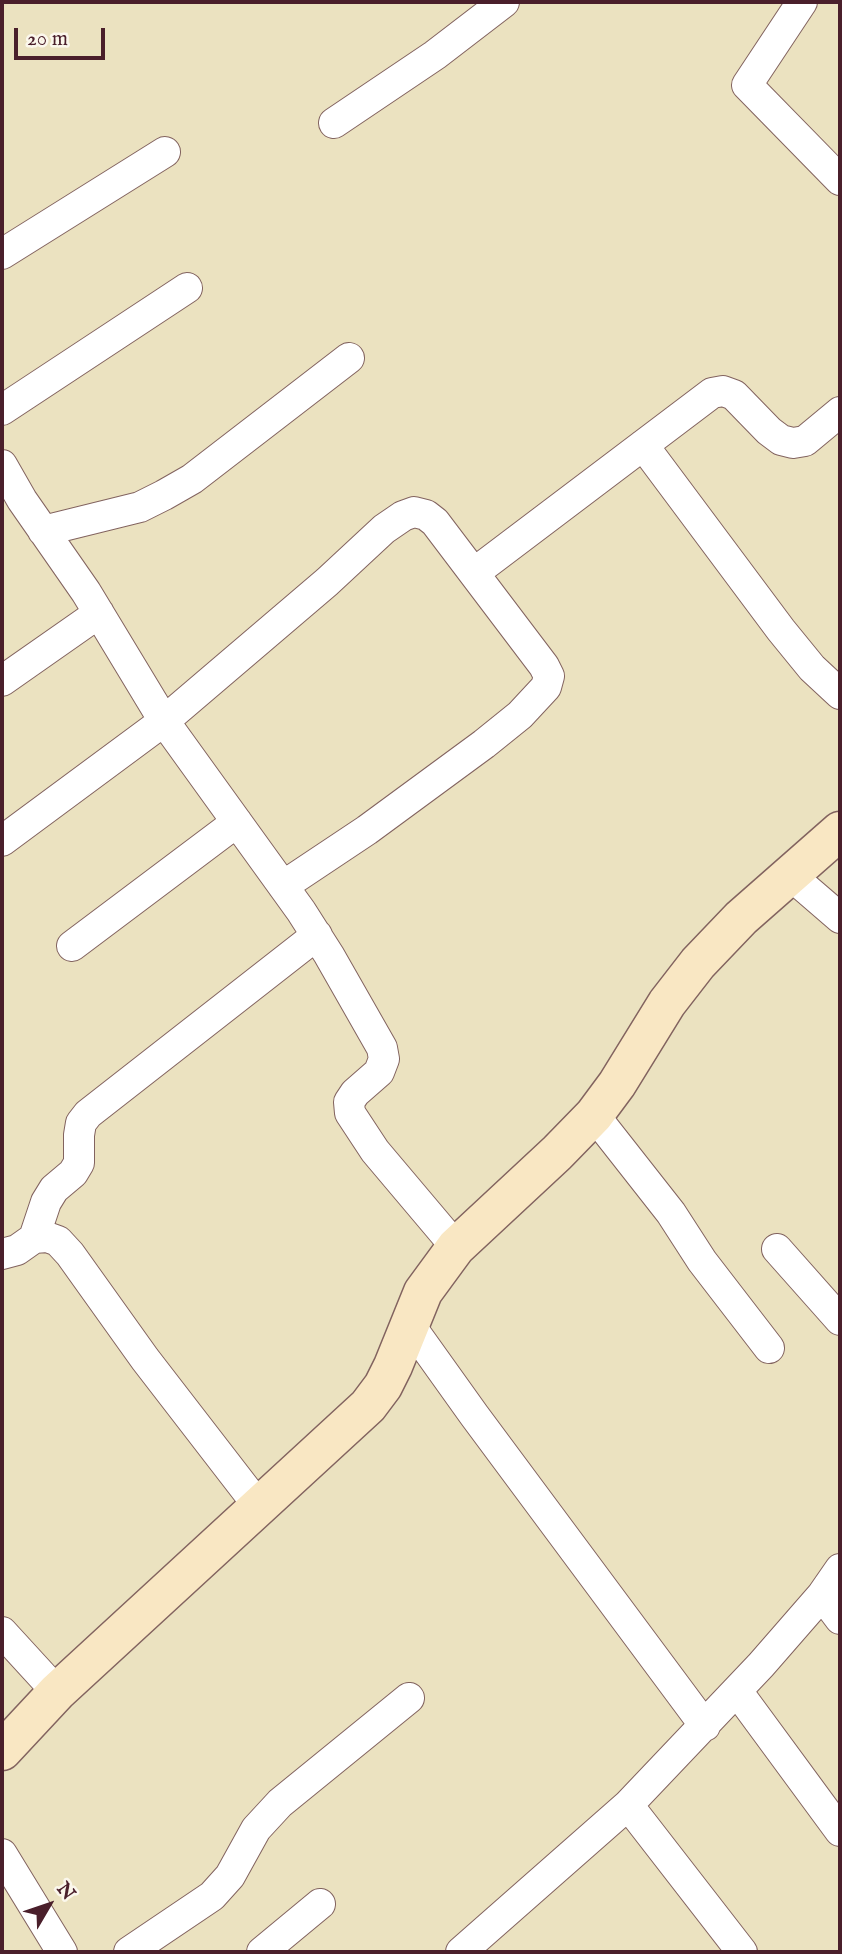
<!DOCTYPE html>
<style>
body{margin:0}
#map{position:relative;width:842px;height:1954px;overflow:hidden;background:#ebe2c0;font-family:"IM FELL English",serif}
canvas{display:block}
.frame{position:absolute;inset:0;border:4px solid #4a1f2b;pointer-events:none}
.north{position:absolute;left:14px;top:1870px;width:70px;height:70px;-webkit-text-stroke:5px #fbf7ec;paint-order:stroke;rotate:51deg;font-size:19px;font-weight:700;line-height:28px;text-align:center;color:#4a1f2b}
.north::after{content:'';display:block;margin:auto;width:24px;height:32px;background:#4a1f2b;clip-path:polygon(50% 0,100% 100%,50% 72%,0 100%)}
.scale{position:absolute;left:14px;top:28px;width:91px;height:32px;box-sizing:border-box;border:4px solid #4a1f2b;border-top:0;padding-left:9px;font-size:21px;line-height:24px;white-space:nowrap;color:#4a1f2b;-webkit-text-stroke:5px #fbf7ec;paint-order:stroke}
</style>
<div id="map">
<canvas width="842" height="1954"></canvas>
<div class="frame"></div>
<div class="north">N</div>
<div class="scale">20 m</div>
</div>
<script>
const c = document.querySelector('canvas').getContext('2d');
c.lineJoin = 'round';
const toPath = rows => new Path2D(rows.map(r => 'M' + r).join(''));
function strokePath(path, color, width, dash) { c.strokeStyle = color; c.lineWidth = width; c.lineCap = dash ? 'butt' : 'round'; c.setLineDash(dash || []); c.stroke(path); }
const street = toPath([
 [802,2,747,85,840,180],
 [334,123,435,55,504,2],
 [2,254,165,152],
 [2,410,187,288],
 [643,445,781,630,812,668,840,694],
 [2,465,22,500,86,592,164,721,301,911,329,955,382,1048,384,1059,379,1072,355,1093,349,1102,350,1113,375,1151,456,1247],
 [43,531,140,507,164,495,192,479,349,358],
 [474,573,712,393,723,391,734,395,769,431,781,440,793,443,805,441,840,412],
 [2,681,99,613],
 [2,841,164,721,327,582,384,529,403,516,414,512,426,515,435,522,544,666,549,676,546,687,520,715,484,744,367,830,283,886],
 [789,874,840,918],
 [72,946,237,822],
 [594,1115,671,1213,702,1261,769,1348],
 [34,1238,46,1202,54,1189,73,1173,79,1163,79,1135,81,1123,88,1114,317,935],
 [777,1249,840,1320],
 [2,1254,17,1250,34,1238,47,1237,58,1241,70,1254,145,1359,260,1508],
 [409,1324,474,1415,705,1726],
 [822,1595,840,1619],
 [2,1632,57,1692],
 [737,1691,840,1831],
 [628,1805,742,1952],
 [2,1854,62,1952],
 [129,1952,212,1896,230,1876,256,1829,280,1803,409,1698],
 [262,1952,320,1904],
 [461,1952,628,1805,761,1665,822,1595,840,1569]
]);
const secondary = toPath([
 [2,1751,57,1692,368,1406,383,1386,393,1366,423,1292,456,1247,557,1153,594,1115,617,1084,667,1003,698,963,741,918,840,831]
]);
strokePath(street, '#82635f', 32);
strokePath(secondary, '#82635f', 41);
strokePath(street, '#fff', 30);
strokePath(secondary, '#f9e7c3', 38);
</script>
